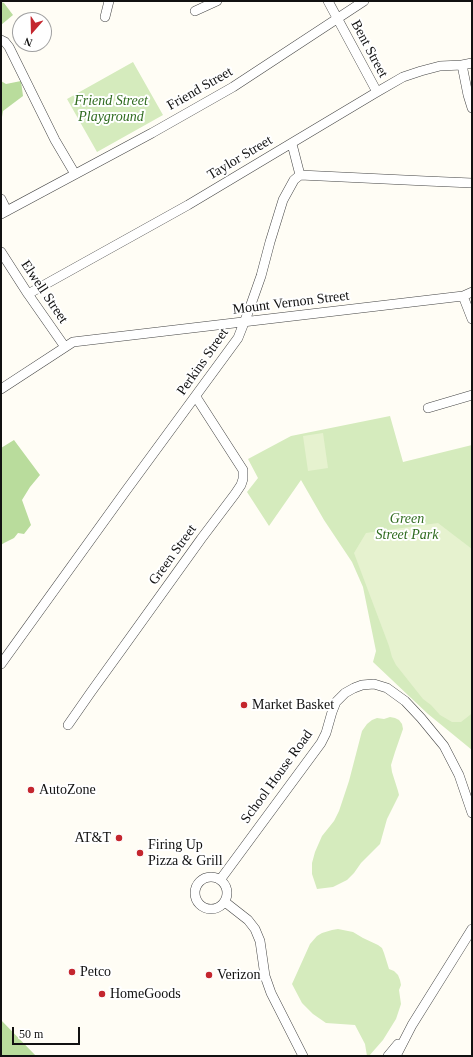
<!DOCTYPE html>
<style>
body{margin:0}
#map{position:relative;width:473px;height:1057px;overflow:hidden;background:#fffdf5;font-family:Georgia,serif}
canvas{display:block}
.frame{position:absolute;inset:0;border:2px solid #111;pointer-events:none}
.north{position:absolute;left:12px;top:12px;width:40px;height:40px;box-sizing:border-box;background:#fff;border:1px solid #a0a0a0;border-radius:50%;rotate:200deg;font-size:11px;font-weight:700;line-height:16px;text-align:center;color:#111}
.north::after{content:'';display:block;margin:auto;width:14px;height:18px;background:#c4262e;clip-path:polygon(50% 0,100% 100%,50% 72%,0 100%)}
.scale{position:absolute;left:12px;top:1027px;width:68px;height:18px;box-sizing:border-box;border:2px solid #111;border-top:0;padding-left:5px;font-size:12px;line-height:14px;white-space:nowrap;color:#111;-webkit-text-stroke:3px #fff;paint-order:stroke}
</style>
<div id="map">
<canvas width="473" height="1057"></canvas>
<div class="frame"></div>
<div class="north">N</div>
<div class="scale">50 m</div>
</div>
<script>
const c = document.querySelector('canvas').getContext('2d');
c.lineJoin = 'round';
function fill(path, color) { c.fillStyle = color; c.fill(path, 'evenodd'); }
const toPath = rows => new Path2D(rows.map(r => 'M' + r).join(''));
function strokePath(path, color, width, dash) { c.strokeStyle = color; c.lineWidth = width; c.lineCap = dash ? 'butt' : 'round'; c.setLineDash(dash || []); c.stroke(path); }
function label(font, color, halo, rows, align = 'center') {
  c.font = font + ' Georgia,serif'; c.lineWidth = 4; c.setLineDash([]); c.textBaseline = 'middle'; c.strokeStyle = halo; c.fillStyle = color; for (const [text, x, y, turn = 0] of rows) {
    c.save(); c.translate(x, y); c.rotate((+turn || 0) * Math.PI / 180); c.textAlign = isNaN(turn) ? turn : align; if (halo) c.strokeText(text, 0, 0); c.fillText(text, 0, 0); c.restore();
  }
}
const green = toPath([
 [133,62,163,115,97,152,67,99],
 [390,416,403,462,472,445,472,750,428,714,373,662,376,651,363,587,352,562,324,520,301,480,269,526,247,492,258,478,248,459,291,436],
 [390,717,395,718,399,720,402,724,403,729,395,752,391,765,392,772,398,791,399,795,387,819,380,844,361,863,354,873,347,880,333,887,317,889,312,874,312,863,315,852,322,836,334,821,339,811,349,781,362,731,367,724,372,720,377,718,384,719],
 [338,929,353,932,363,938,378,945,382,948,384,953,389,969,394,971,398,975,400,980,401,985,399,990,401,1004,396,1019,383,1040,369,1056,367,1056,365,1044,355,1025,326,1023,313,1014,302,1003,292,984,310,944,317,936,322,933,332,930]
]);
const forest = toPath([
 [1,2,4,3,13,15,1,25],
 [1,81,6,84,21,81,23,96,3,111,1,123],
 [14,440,40,475,30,487,22,500,31,525,24,534,18,533,14,538,4,543,1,545,1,448],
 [1,1020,36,1056,1,1056]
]);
const pitch = toPath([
 [323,433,328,468,308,471,303,436],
 [438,523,472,549,472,713,470,715,461,722,452,722,440,715,431,705,423,699,396,665,392,657,389,646,354,553,366,533]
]);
const street = toPath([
 [328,1,377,92],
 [195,11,217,1],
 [105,17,109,1],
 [1,40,5,42,9,47,55,140,75,174],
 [462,65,468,95,472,108],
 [292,144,300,175],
 [1,199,7,211],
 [1,214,152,133,233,87,364,1],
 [1,252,28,294,65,347],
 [28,294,188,205,377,92,403,77,421,71,440,66,462,65,472,63],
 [463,296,472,319],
 [1,389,73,342,463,296,472,292],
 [428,408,472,395],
 [1,664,125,492,238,338,249,310,261,276,270,242,283,200,294,180,300,175,426,181,472,183],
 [68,725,91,692,122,649,201,539,235,494,241,485,243,479,243,470,196,397],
 '195 893a16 16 0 1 1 32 0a16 16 0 1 1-32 0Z',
 [220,880,321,743,326,733,332,712,336,702,345,693,354,688,362,685,374,684,387,688,405,701,421,718,444,746,459,775,472,813],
 [225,902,248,920,255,929,260,941,265,976,271,993,303,1056],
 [388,1056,398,1044],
 [396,1056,412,1025,472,929]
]);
const markers = [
 [244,705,4,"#c4262e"],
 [31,790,4,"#c4262e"],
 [119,838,4,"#c4262e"],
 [140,853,4,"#c4262e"],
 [72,972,4,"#c4262e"],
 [209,975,4,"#c4262e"],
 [102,994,4,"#c4262e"]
];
const streetNames = [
 ["Bent Street",369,49,62],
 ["Friend Street",200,89,-30],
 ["Taylor Street",240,158,-31],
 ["Elwell Street",44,292,56],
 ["Mount Vernon Street",291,303,-7],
 ["Perkins Street",203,362,-55],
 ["Green Street",173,555,-54],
 ["School House Road",277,777,-54]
];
const parkNames = [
 ["Friend Street",111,101],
 ["Playground",111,117],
 ["Green",407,519],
 ["Street Park",407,535]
];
const poiNames = [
 ["Market Basket",252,705],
 ["AutoZone",39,790],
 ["AT&T",111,838,"right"],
 ["Firing Up",148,845],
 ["Pizza & Grill",148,861],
 ["Petco",80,972],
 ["Verizon",217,975],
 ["HomeGoods",110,994]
];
fill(green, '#d5ebbd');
fill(forest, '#b9dc9c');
fill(pitch, '#e6f2cf');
strokePath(street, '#444', 10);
strokePath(street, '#fff', 9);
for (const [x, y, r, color] of markers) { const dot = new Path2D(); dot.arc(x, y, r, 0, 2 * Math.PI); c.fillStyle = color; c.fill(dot); strokePath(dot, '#fff', 1.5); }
label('14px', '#111', '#fff', streetNames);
label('italic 14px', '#2f6b1f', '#fff', parkNames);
label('14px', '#111', '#fff', poiNames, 'left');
</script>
